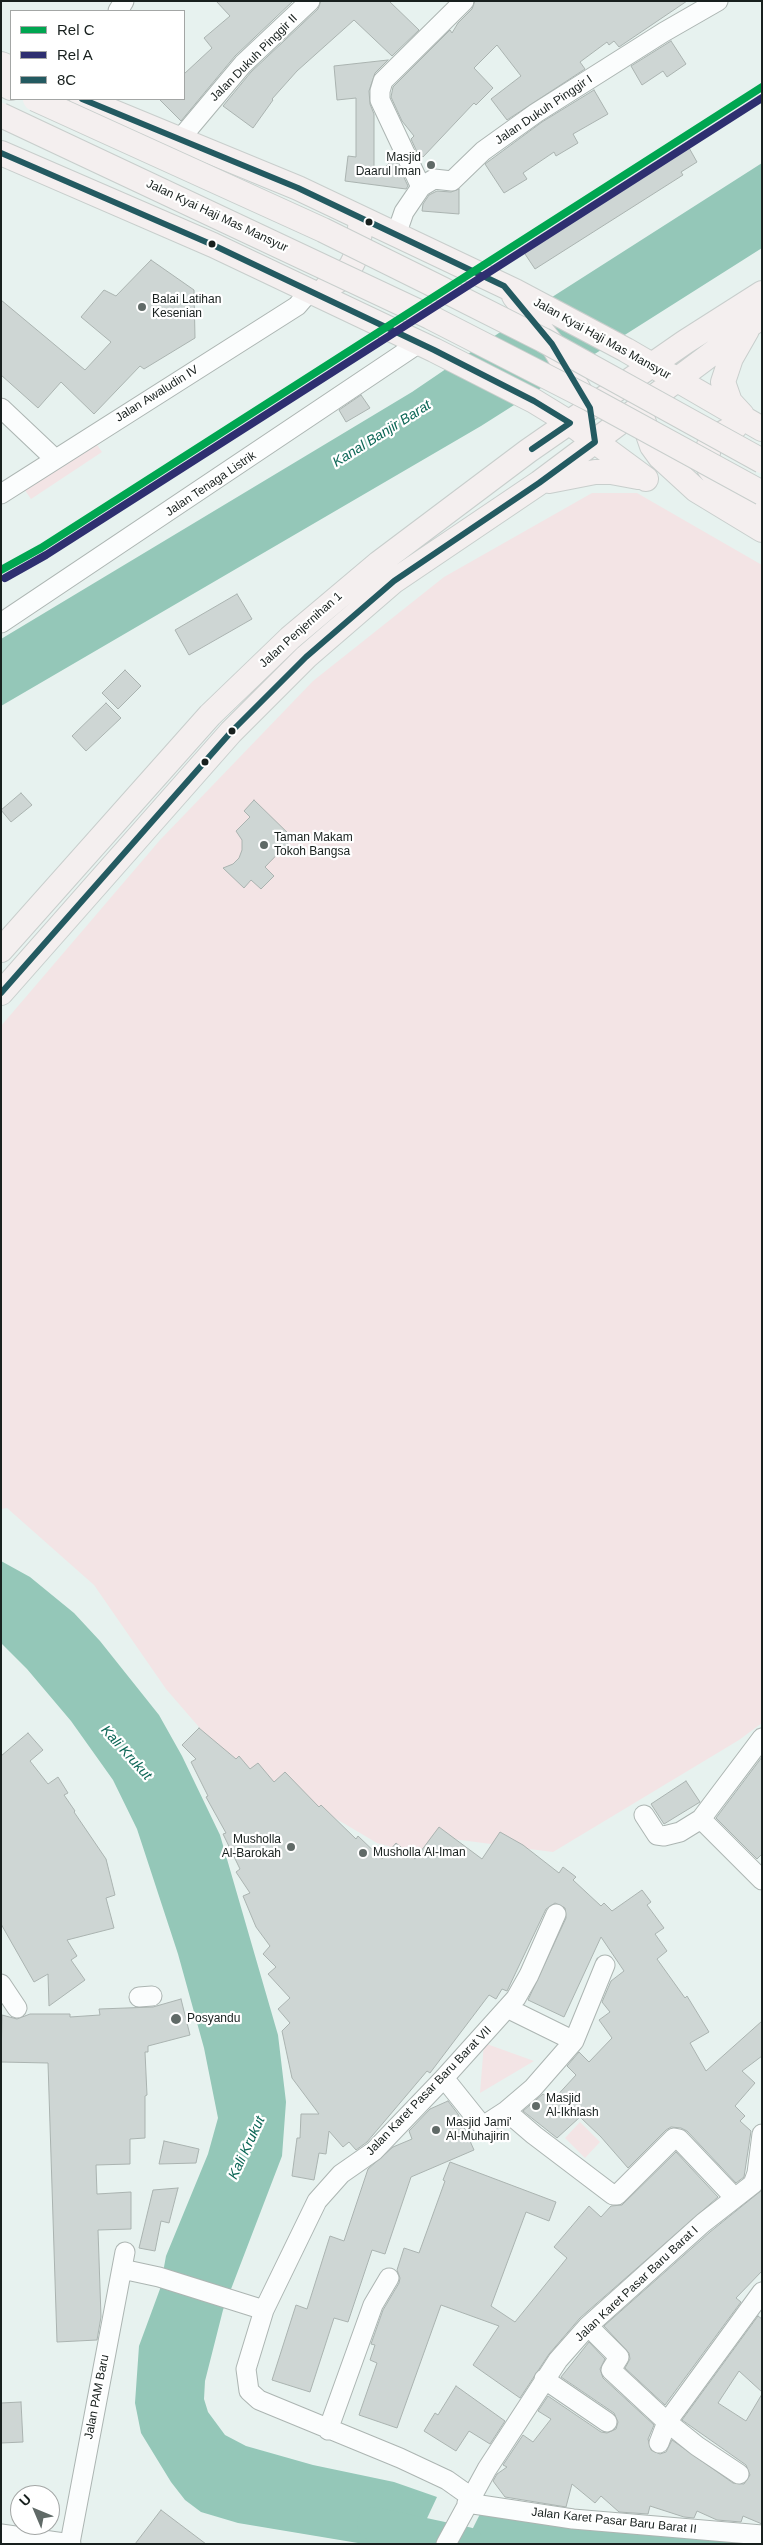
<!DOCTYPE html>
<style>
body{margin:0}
#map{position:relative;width:763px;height:2545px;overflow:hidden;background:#e7f2ef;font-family:Helvetica,sans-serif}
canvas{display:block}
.frame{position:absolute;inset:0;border:2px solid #18201e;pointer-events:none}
.legend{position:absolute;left:10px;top:10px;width:175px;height:90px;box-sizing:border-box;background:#fff;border:1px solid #a3a6a5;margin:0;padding:6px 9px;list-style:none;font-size:15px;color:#18201e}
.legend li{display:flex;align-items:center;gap:10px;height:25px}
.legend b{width:25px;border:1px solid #a3a6a5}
.north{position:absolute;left:10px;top:2485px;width:50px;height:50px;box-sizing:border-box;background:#fff;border:1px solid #a3a6a5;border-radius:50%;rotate:315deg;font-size:14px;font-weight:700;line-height:20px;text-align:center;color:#18201e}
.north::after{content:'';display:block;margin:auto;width:18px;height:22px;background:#606a67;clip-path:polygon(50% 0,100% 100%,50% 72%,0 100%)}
</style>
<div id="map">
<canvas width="763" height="2545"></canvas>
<div class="frame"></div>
<ul class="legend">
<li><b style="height:6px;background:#00a651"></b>Rel C</li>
<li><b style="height:6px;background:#2e2f70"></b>Rel A</li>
<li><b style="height:6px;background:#235a61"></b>8C</li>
</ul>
<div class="north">U</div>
</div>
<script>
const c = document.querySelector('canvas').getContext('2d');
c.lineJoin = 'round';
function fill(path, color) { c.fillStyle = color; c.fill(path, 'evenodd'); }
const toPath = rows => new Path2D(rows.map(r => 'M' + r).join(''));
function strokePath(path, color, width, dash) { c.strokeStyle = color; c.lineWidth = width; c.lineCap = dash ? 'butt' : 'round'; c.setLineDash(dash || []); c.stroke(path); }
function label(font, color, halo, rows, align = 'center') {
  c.font = font + ' Helvetica,sans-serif'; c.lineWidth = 4.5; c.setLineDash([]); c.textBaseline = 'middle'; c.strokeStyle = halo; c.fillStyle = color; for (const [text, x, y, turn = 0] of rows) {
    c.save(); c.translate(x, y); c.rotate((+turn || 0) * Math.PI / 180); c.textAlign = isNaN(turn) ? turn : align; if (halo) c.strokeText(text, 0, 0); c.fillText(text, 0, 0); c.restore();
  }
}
const green = toPath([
 [93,439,102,452,31,499,22,486],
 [592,493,637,493,762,565,762,1723,739,1740,553,1852,437,1837,416,1854,377,1843,240,1762,211,1741,166,1689,94,1585,7,1508,1,1509,1,1026,160,840,313,681,444,577],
 [484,2043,534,2061,480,2093],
 [580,2122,600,2142,585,2158,565,2138]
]);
const water = toPath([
 [762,163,762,248,481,426,1,706,1,639,412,392,549,299],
 [1,1561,30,1577,74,1613,100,1641,159,1715,182,1756,220,1835,278,2035,286,2102,282,2156,223,2310,205,2381,204,2399,208,2412,225,2435,246,2446,313,2465,394,2482,437,2497,415,2544,364,2544,238,2523,201,2512,185,2500,171,2482,141,2433,135,2403,139,2346,160,2289,166,2256,208,2154,218,2118,204,2048,178,1954,137,1829,113,1780,71,1721,27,1669,1,1643],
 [481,2512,762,2544,465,2544]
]);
const river = toPath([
 [374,2524,467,2544]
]);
const building = toPath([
 [216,1,293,1,235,56,181,121,159,99,184,99,184,74,212,48,204,38,230,16,216,1],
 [321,1,389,1,419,30,392,56,354,20,297,71,272,99,273,100,253,128,223,106,251,72,318,9,321,1],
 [475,1,687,1,619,47,614,41,609,45,607,42,580,62,585,69,507,120,491,99,521,76,497,45,474,68,493,88,476,105,474,103,423,157,417,152,411,139,414,136,402,121,391,97,393,87,450,30,452,33,458,23,472,9,475,1],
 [671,41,686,64,667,77,663,71,642,85,631,66,671,41],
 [388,60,375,73,369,91,370,104,374,114,374,178,390,162,397,163,408,186,406,189,345,181,348,156,356,157,356,98,337,100,334,66,388,60],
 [594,90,608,114,573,134,578,143,556,156,554,152,523,173,527,179,504,193,485,164,542,122,594,90],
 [688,146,697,162,681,172,683,175,535,269,523,251,688,146],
 [459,189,459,214,422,211,423,204,429,195,437,191,451,192,459,189],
 [151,260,194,290,195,338,144,369,140,366,94,414,61,382,38,408,1,375,1,300,85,370,111,342,81,317,104,290,116,296,151,260],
 [361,395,370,408,346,422,339,410,361,395],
 [237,594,252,619,189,655,175,630,237,594],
 [125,670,141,686,118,709,102,693,125,670],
 [106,703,121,718,86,751,72,736,106,703],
 [21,793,32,805,11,822,1,810,21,793],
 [254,800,293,838,265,867,274,876,261,889,251,880,244,888,223,868,233,864,239,858,242,850,242,840,236,831,250,817,244,811,254,800],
 [199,1728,236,1759,239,1756,250,1769,258,1763,274,1782,285,1772,319,1807,321,1805,356,1839,358,1836,382,1859,396,1843,415,1859,439,1827,482,1859,500,1832,523,1845,559,1873,563,1867,576,1877,573,1880,601,1906,604,1903,612,1911,642,1890,651,1902,647,1905,664,1928,655,1934,667,1951,657,1959,685,1998,687,1996,709,2032,690,2043,706,2071,762,2021,762,2056,742,2071,755,2083,735,2106,745,2116,740,2121,751,2131,744,2177,736,2183,687,2131,681,2128,671,2127,666,2130,628,2168,601,2137,580,2117,557,2138,523,2111,543,2094,553,2100,576,2075,567,2066,579,2052,589,2062,612,2038,599,2020,610,2012,602,2002,611,1981,624,1971,601,1937,564,2017,528,2000,566,1918,565,1908,555,1903,546,1909,507,1991,502,1989,496,1999,489,1995,430,2073,427,2071,367,2142,356,2150,349,2142,343,2147,329,2131,326,2154,319,2153,314,2180,292,2176,297,2138,300,2138,301,2114,319,2114,292,2078,282,2031,290,2023,278,2009,290,1998,268,1974,276,1967,263,1954,270,1946,256,1927,243,1896,250,1893,236,1872,240,1869,223,1834,226,1833,206,1797,208,1796,191,1762,196,1759,182,1745,199,1728],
 [28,1733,43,1750,30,1761,48,1784,58,1777,68,1793,64,1795,75,1811,74,1812,106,1859,115,1895,106,1898,114,1928,67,1940,77,1956,71,1960,85,1980,49,2006,48,1974,34,1982,1,1924,1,1756,28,1733],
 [762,1757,762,1854,757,1859,716,1818,762,1757],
 [686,1781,700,1802,664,1824,651,1804,686,1781],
 [181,1999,190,2035,148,2046,148,2052,145,2052,147,2095,145,2096,145,2138,130,2139,130,2164,96,2165,97,2194,131,2192,131,2229,98,2230,101,2317,97,2340,57,2342,48,2063,1,2062,2,2015,17,2019,30,2014,70,2014,70,2017,100,2015,99,2009,153,2007,181,1999],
 [448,2101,458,2114,474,2150,411,2177,385,2254,372,2250,348,2322,334,2318,310,2392,272,2380,296,2305,307,2309,330,2236,344,2241,368,2169,393,2147,412,2139,409,2131,430,2109,448,2101],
 [164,2141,199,2149,196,2163,159,2164,164,2141],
 [676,2152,718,2197,580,2318,549,2354,520,2398,473,2365,499,2326,441,2305,397,2428,359,2415,377,2363,370,2360,375,2345,371,2344,383,2310,399,2283,400,2278,397,2270,404,2248,419,2253,445,2181,443,2180,450,2162,556,2202,549,2221,526,2212,491,2306,515,2322,567,2258,554,2247,589,2206,601,2217,611,2206,622,2205,676,2152],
 [178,2188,169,2223,161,2221,155,2251,139,2248,153,2190,178,2188],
 [762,2190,762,2271,736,2298,741,2302,665,2405,625,2368,630,2359,629,2353,604,2326,710,2232,762,2190],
 [758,2316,762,2319,762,2392,739,2371,718,2403,746,2421,762,2394,762,2524,743,2516,741,2522,717,2520,697,2511,694,2518,684,2517,650,2506,648,2514,619,2512,601,2496,595,2503,572,2484,566,2507,505,2497,493,2481,497,2474,507,2467,503,2465,523,2435,533,2442,551,2419,538,2411,548,2396,601,2432,607,2433,616,2429,618,2422,614,2413,561,2377,589,2342,605,2359,600,2369,603,2378,654,2425,648,2439,651,2450,660,2454,666,2452,672,2440,733,2483,744,2484,750,2475,746,2465,682,2420,758,2316],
 [456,2386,505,2421,490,2444,469,2431,456,2451,424,2431,435,2413,438,2415,456,2386],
 [21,2402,23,2442,1,2443,1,2403,21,2402],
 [161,2510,206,2544,135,2544,161,2510]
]);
const minor = toPath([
 [118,11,124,1],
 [180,139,243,64,310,1],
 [421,187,380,100,380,91,383,81,464,1],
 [396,235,404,212,421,187,434,179,452,181,483,151,536,113,664,32,718,1],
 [1,408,55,459],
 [1,494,297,306,310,291],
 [1,623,419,343],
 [644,1815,657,1835,664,1836,680,1832,701,1819,762,1738],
 [701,1819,762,1880],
 [1,1984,17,2008],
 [139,1997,152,1996],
 [507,2008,574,2041],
 [444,2078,480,2123,486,2124,506,2111,533,2088,574,2041,605,1965],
 [506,2111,534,2135,613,2195,617,2195,674,2138,679,2139,735,2198],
 [122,2269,159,2277,264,2310],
 [588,2326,619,2357,611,2370,667,2422,697,2446,739,2474],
 [544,2379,607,2422],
 [328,2430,373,2305,389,2278],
 [659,2443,667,2422,762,2292],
 [471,2497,447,2480,400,2458,259,2400,249,2391,246,2369,264,2310,317,2201,341,2174,374,2151,444,2078,516,1998,529,1975,556,1914],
 [467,2503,573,2519,762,2535],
 [1,2534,71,2544],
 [70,2543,125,2252],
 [446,2544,487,2469,558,2360,588,2326,703,2223,753,2184,757,2173,762,2134]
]);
const major = toPath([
 [1,64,11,68],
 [1,83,11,88],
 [82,99,298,188,515,291,626,350,762,429],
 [1,153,213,245,434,350,534,401,570,423,646,479],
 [327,287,339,280,351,266,358,252,360,228],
 [514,296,552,344,586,402],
 [742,415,730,402,723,382,731,358,747,330],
 [642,417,652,446,660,457,696,490,762,530],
 [735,427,719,435,709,445,707,460,709,468,720,482,762,508],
 [549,481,595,472,611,472,638,477],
 [1,950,210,715,290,638,379,563,528,451,685,342,762,293],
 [1,993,231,732,306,657,394,581,539,483,762,316]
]);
const majorBridge = toPath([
 [35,99,323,230,442,289,543,340,762,461],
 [1,115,430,317,590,399,762,493]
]);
const bus1 = toPath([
 [1,153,213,245,434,350,534,401,570,423,532,449],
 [1,993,231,732,306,657,394,581,539,483,595,442,590,408,552,344,504,286,298,188,82,99]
]);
const rail1 = toPath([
 [1,570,41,548,762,87]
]);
const rail2 = toPath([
 [5,578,46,555,762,98]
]);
const markers = [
 [431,165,5,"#606a67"],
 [369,222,4.5,"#18201e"],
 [212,244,4.5,"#18201e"],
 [142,307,5,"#606a67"],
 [232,731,4.5,"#18201e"],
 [205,762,4.5,"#18201e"],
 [264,845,5,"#606a67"],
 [291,1847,5,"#606a67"],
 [363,1853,5,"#606a67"],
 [176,2019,6,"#606a67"],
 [536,2106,5,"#606a67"],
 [436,2130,5,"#606a67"]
];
const streetNames = [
 ["Jalan Dukuh Pinggir II",254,58,-45],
 ["Jalan Dukuh Pinggir I",544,110,-34],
 ["Jalan Kyai Haji Mas Mansyur",217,216,25],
 ["Jalan Kyai Haji Mas Mansyur",602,339,29],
 ["Jalan Awaludin IV",157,394,-32],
 ["Jalan Tenaga Listrik",211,484,-34],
 ["Jalan Penjernihan 1",301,630,-42],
 ["Jalan Karet Pasar Baru Barat VII",429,2091,-46],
 ["Jalan Karet Pasar Baru Barat I",637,2284,-43],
 ["Jalan PAM Baru",97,2397,-79],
 ["Jalan Karet Pasar Baru Barat II",614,2521,6]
];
const poiNames = [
 ["Masjid",421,158,"right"],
 ["Daarul Iman",421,172,"right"],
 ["Balai Latihan",152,300],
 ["Kesenian",152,314],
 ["Taman Makam",274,838],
 ["Tokoh Bangsa",274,852],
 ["Musholla",281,1840,"right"],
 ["Al-Barokah",281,1854,"right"],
 ["Musholla Al-Iman",373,1853],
 ["Posyandu",187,2019],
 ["Masjid",546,2099],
 ["Al-Ikhlash",546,2113],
 ["Masjid Jami'",446,2123],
 ["Al-Muhajirin",446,2137]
];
const waterNames = [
 ["Kanal Banjir Barat",382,434,-32],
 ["Kali Krukut",126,1753,48],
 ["Kali Krukut",247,2148,-65]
];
fill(green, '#f3e4e5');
fill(water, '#94c7b8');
strokePath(river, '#94c7b8', 34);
fill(building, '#ced6d4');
strokePath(building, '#aab3b0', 1);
strokePath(minor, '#acb5b2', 21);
strokePath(major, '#c8cecc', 26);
strokePath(minor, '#fbfdfd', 19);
strokePath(major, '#f4efef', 24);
strokePath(majorBridge, '#c8cecc', 26, []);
strokePath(majorBridge, '#f4efef', 24);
strokePath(bus1, '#235a61', 6);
strokePath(rail1, '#00a651', 8);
strokePath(rail2, '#2e2f70', 8);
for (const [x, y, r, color] of markers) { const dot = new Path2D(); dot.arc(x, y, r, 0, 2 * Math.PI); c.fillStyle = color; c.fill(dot); strokePath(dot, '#fff', 2); }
label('12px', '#18201e', '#fff', streetNames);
label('12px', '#18201e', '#fff', poiNames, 'left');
label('italic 14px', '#0b6655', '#fff', waterNames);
</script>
